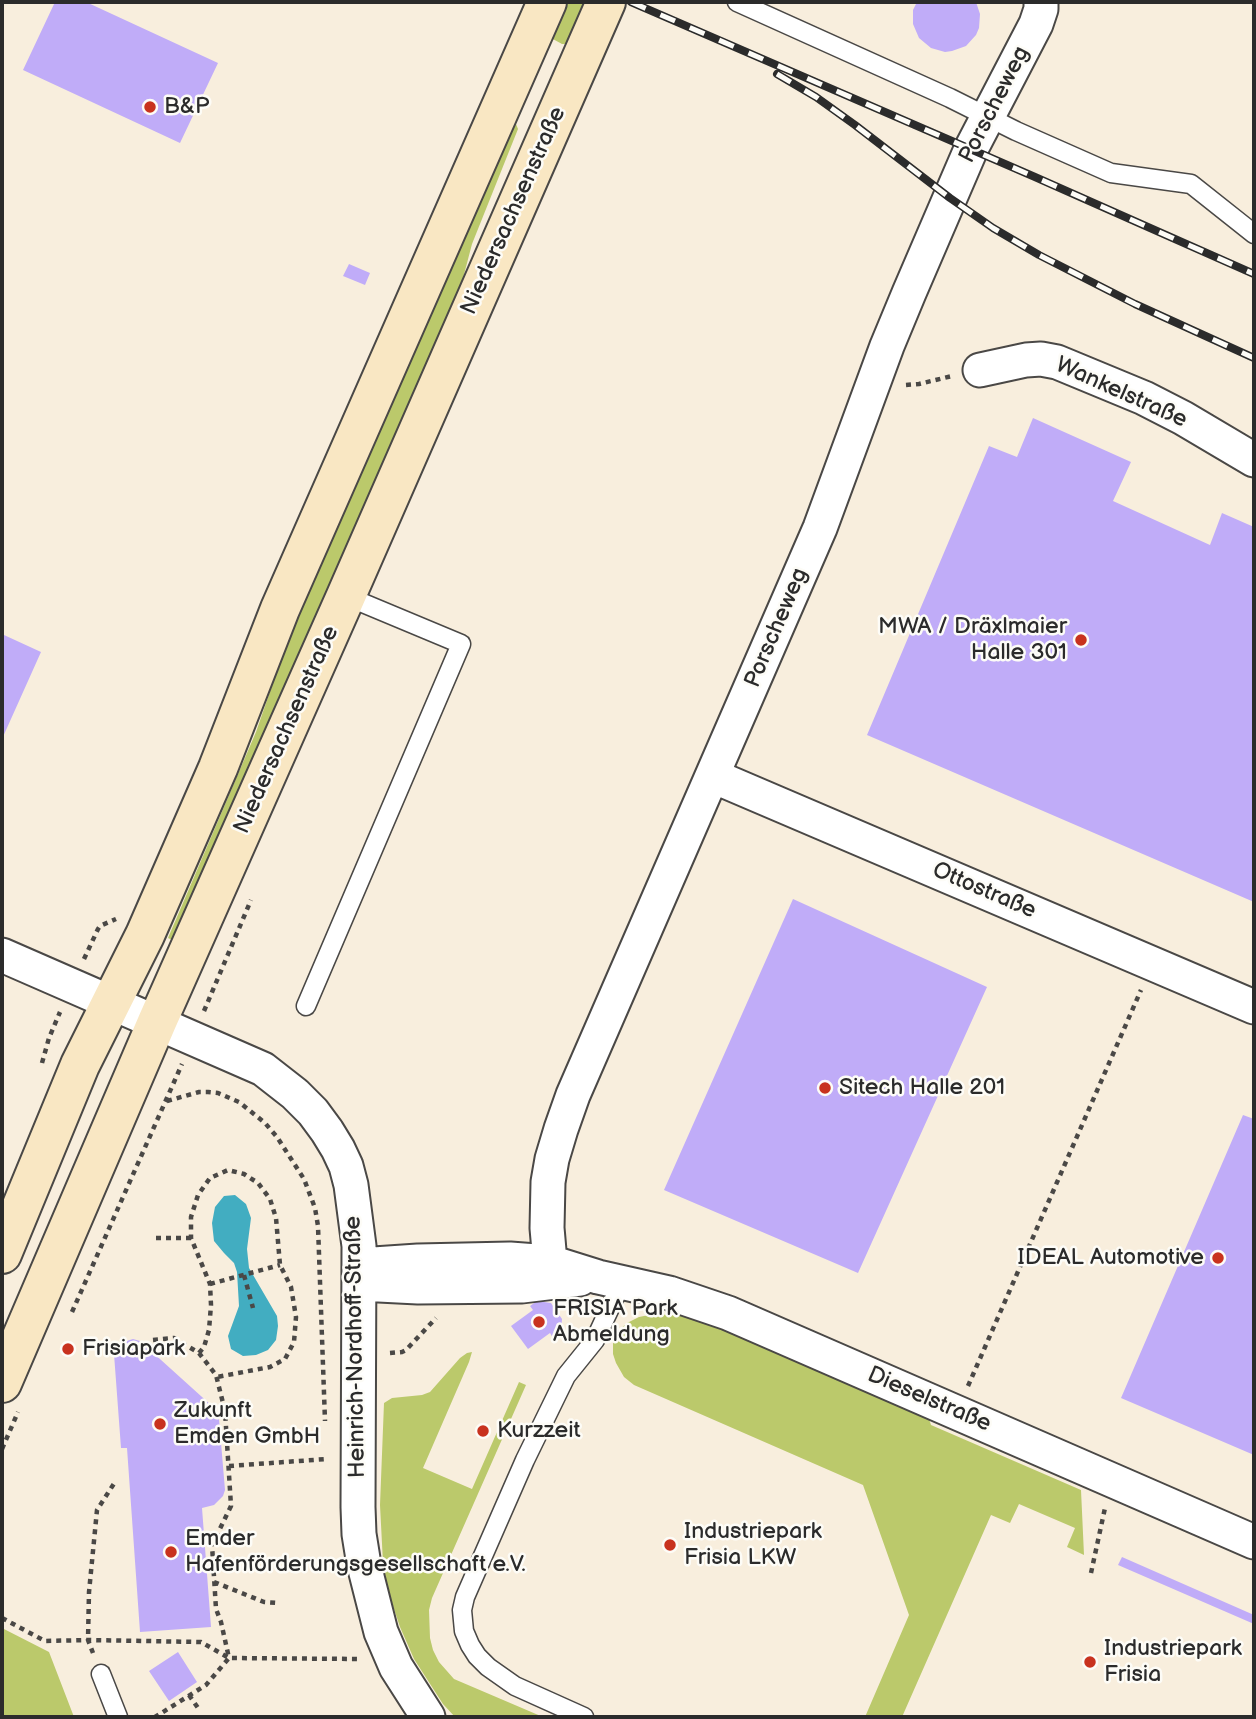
<!DOCTYPE html>
<meta charset="utf-8">
<style>
body{margin:0}
#map{position:relative;width:1256px;height:1719px;overflow:hidden;background:#f8eedd;font-family:"Balsamiq Sans",sans-serif}
canvas{display:block}
.frame{position:absolute;inset:0;border:4px solid #2b2b2b;pointer-events:none}
</style>
<div id="map">
<canvas width="1256" height="1719"></canvas>
<div class="frame"></div>
</div>
<script>
const c = document.querySelector('canvas').getContext('2d');
c.lineJoin = 'round';
function fill(path, color) { c.fillStyle = color; c.fill(path, 'evenodd'); }
const toPath = rows => new Path2D(rows.map(r => 'M' + r).join(''));
function strokePath(path, color, width, dash) { c.strokeStyle = color; c.lineWidth = width; c.lineCap = dash ? 'butt' : 'round'; c.setLineDash(dash || []); c.stroke(path); }
function label(font, color, halo, rows, align = 'center') {
  c.font = font + ' "Balsamiq Sans",sans-serif'; c.lineWidth = 5; c.setLineDash([]); c.textBaseline = 'middle'; c.strokeStyle = halo; c.fillStyle = color; for (const [text, x, y, turn = 0] of rows) {
    c.save(); c.translate(x, y); c.rotate((+turn || 0) * Math.PI / 180); c.textAlign = isNaN(turn) ? turn : align; if (halo) c.strokeText(text, 0, 0); c.fillText(text, 0, 0); c.restore();
  }
}
const green = toPath([
 [562,2,590,2,569,44,562,44,551,38],
 [512,123,516,124,518,129,472,244,456,305,179,943,168,938,256,732,308,582],
 [654,1314,687,1316,701,1320,928,1416,931,1425,1081,1490,1084,1555,1067,1547,1075,1528,1019,1504,1010,1523,991,1515,902,1717,865,1717,909,1615,863,1485,634,1385,624,1377,616,1363,613,1354,613,1339,618,1331,627,1323,639,1317],
 [472,1352,469,1362,423,1468,472,1489,519,1382,526,1385,432,1598,429,1610,430,1638,433,1650,439,1662,454,1679,543,1717,455,1717,443,1704,414,1659,400,1627,388,1591,383,1563,380,1505,384,1403,392,1398,422,1395,430,1392,460,1358,467,1353],
 [2,1628,49,1652,74,1717,2,1717]
]);
const water = toPath([
 [235,1195,246,1204,251,1218,247,1249,249,1268,277,1316,278,1326,276,1340,268,1350,256,1355,243,1356,231,1349,228,1336,239,1306,237,1272,234,1263,224,1253,214,1241,212,1223,215,1207,224,1196]
]);
const building = toPath([
 [55,2,86,2,218,63,180,143,23,70],
 [917,2,976,2,980,14,979,28,976,35,966,46,952,51,945,52,931,48,919,38,913,24,913,10],
 [349,264,370,273,365,285,343,276],
 [1033,418,1131,462,1113,501,1210,545,1222,513,1254,527,1254,902,867,735,989,446,1017,457],
 [4,635,41,652,2,739,2,641],
 [793,899,987,987,858,1273,664,1190],
 [1243,1115,1254,1119,1254,1455,1121,1398],
 [537,1301,551,1303,562,1319,561,1332,553,1338,550,1333,528,1349,511,1326,533,1310,530,1306],
 [133,1339,140,1341,212,1406,216,1411,219,1419,225,1490,223,1496,214,1505,202,1508,211,1627,140,1632,127,1448,121,1448,114,1354,115,1348,120,1343],
 [1122,1557,1254,1615,1254,1624,1118,1565],
 [178,1652,197,1682,169,1701,149,1671]
]);
const path = toPath([
 [906,385,919,384,952,376],
 [84,959,98,929,100,926,116,919],
 [204,1011,251,900],
 [42,1063,49,1038,60,1012],
 [167,1101,199,1092,208,1092,218,1093,239,1102,265,1123,277,1137,304,1179,315,1208,318,1226,325,1421],
 [156,1238,191,1238],
 [244,1275,253,1308],
 [210,1284,280,1265],
 [72,1312,182,1064],
 [145,1346,153,1340,174,1338,199,1353,216,1375,225,1411,231,1506,212,1545,216,1609,221,1622,229,1658,206,1685,155,1717],
 [199,1353,204,1347,209,1330,211,1305,210,1284,191,1238,191,1217,198,1195,210,1178,228,1170,244,1174,258,1183,270,1199,276,1218,280,1265,291,1287,296,1317,294,1342,285,1359,270,1367,217,1377],
 [390,1353,402,1352,406,1350,436,1318],
 [968,1386,1141,990],
 [2,1449,18,1412],
 [229,1466,327,1459],
 [1091,1573,1105,1508],
 [214,1582,264,1602,277,1603],
 [2,1618,45,1641,88,1640,201,1642,229,1658,361,1659],
 [93,1653,88,1640,89,1592,97,1510,115,1482],
 [189,1695,198,1708]
]);
const service = toPath([
 [737,2,950,98,1016,131,1111,173,1191,184,1254,234],
 [306,1006,461,644,346,596],
 [101,1674,118,1717],
 [584,1717,515,1686,488,1667,477,1656,470,1645,464,1631,462,1610,465,1597,486,1549,525,1460,566,1376,595,1340,622,1282]
]);
const minor = toPath([
 [980,370,1026,360,1041,359,1057,362,1144,398,1183,418,1254,460],
 [713,776,1254,1007],
 [2,955,263,1069,295,1094,313,1112,327,1131,338,1149,346,1166,351,1185,359,1246,358,1507,359,1534,364,1565,381,1632,396,1667,428,1717],
 [550,1262,547,1228,548,1182,552,1159,561,1129,573,1095,820,528,887,346,909,293,971,149,1036,24,1041,9,1041,2],
 [359,1265,418,1261,510,1259,550,1262,598,1277,669,1293,728,1313,1254,1542],
 [359,1284,418,1287,522,1286,580,1279]
]);
const secondary = toPath([
 [2,1254,80,1065,145,935,218,768,280,609,547,2],
 [2,1383,157,1022,346,596,606,2]
]);
const rail = toPath([
 [631,2,1035,177,1254,274],
 [777,74,816,97,855,125,950,198,993,228,1039,255,1135,304,1254,358]
]);
const markers = [
 [150,107,7,"#c8321e"],
 [1081,640,7,"#c8321e"],
 [825,1088,7,"#c8321e"],
 [1218,1258,7,"#c8321e"],
 [539,1322,7,"#c8321e"],
 [68,1349,7,"#c8321e"],
 [160,1424,7,"#c8321e"],
 [483,1431,7,"#c8321e"],
 [670,1545,7,"#c8321e"],
 [171,1552,7,"#c8321e"],
 [1090,1662,7,"#c8321e"]
];
const streetNames = [
 ["Porscheweg",995,105,-63],
 ["Niedersachsenstraße",514,211,-66],
 ["Wankelstraße",1121,393,24],
 ["Porscheweg",777,628,-67],
 ["Niedersachsenstraße",287,730,-66],
 ["Ottostraße",984,891,23],
 ["Heinrich-Nordhoff-Straße",356,1347,-91],
 ["Dieselstraße",929,1400,23]
];
const poiNames = [
 ["B&P",164,107],
 ["MWA / Dräxlmaier",1067,627,"right"],
 ["Halle 301",1067,653,"right"],
 ["Sitech Halle 201",839,1088],
 ["IDEAL Automotive",1204,1258,"right"],
 ["FRISIA Park",553,1309],
 ["Abmeldung",553,1335],
 ["Frisiapark",82,1349],
 ["Zukunft",174,1411],
 ["Emden GmbH",174,1437],
 ["Kurzzeit",497,1431],
 ["Industriepark",684,1532],
 ["Frisia LKW",684,1558],
 ["Emder",185,1539],
 ["Hafenförderungsgesellschaft e.V.",185,1565],
 ["Industriepark",1104,1649],
 ["Frisia",1104,1675]
];
fill(green, '#bbc96b');
fill(water, '#42adc1');
fill(building, '#c0acf8');
strokePath(service, '#4a4846', 21);
strokePath(minor, '#4a4846', 37);
strokePath(secondary, '#4a4846', 42);
strokePath(path, '#4a4846', 4.5, [5, 5]);
strokePath(service, '#fff', 18);
strokePath(minor, '#fff', 33);
strokePath(secondary, '#f9e7c3', 38);
strokePath(rail, '#2b2b2b', 8);
strokePath(rail, '#fdfcf7', 5, [16]);
for (const [x, y, r, color] of markers) { const dot = new Path2D(); dot.arc(x, y, r, 0, 2 * Math.PI); c.fillStyle = color; c.fill(dot); strokePath(dot, '#fdfcf7', 2.5); }
label('23px', '#2b2b2b', '#fdfcf7', streetNames);
label('23px', '#2b2b2b', '#fdfcf7', poiNames, 'left');
</script>
